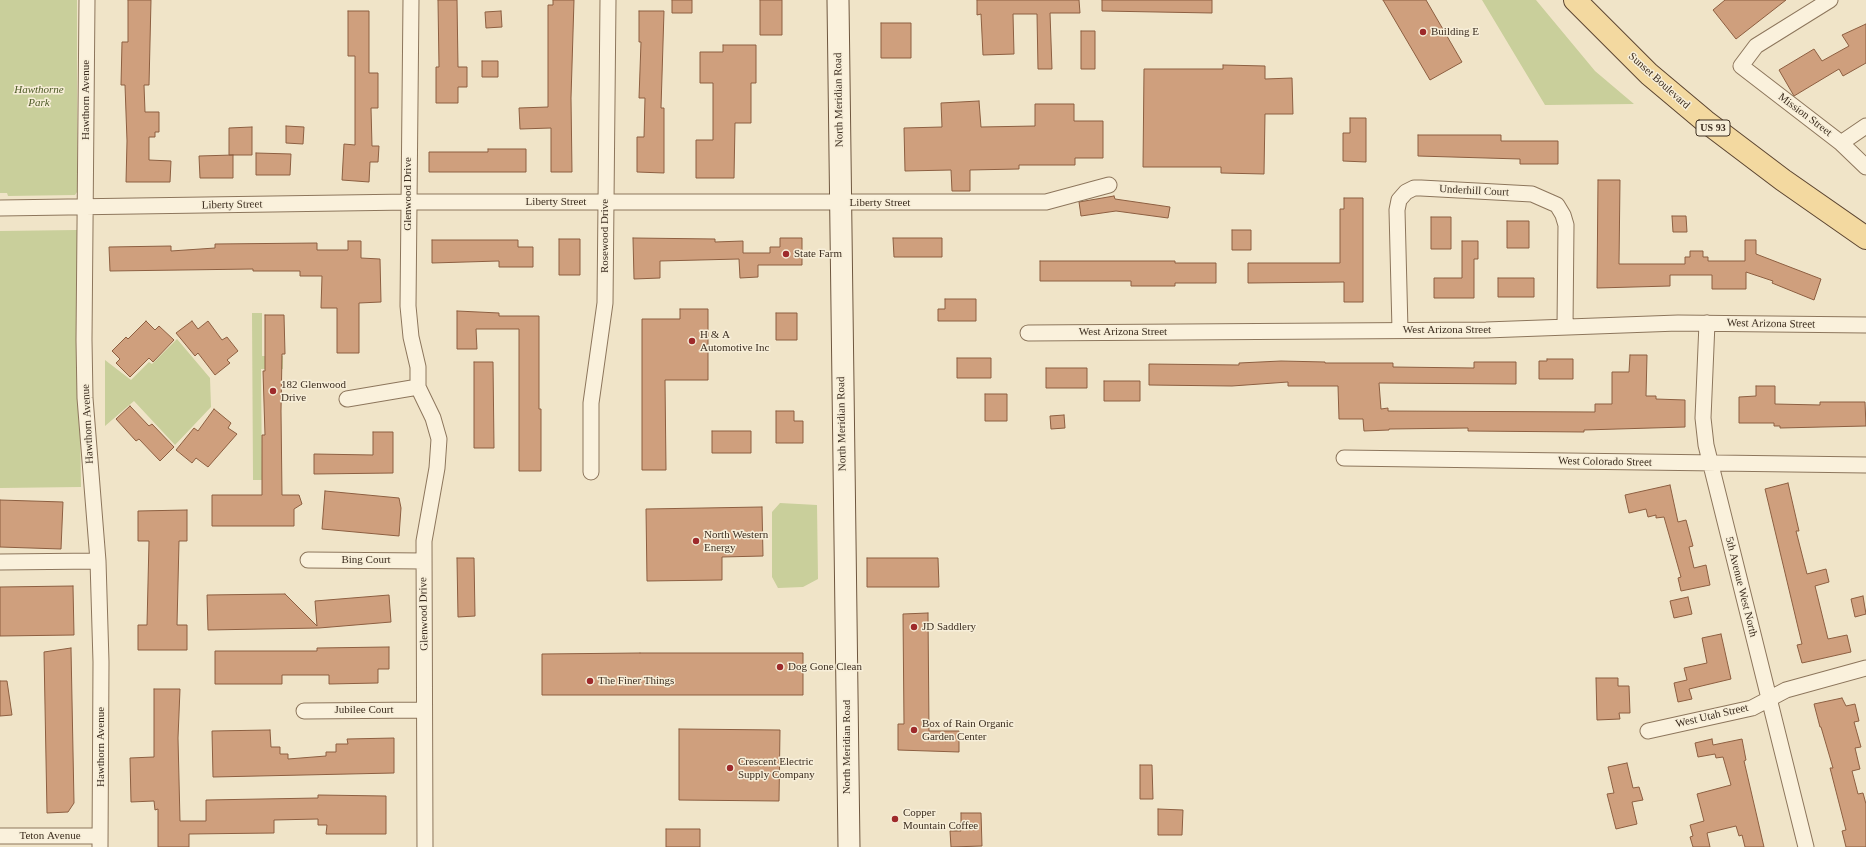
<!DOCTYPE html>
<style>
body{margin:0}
canvas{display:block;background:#f0e4c8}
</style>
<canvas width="1866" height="847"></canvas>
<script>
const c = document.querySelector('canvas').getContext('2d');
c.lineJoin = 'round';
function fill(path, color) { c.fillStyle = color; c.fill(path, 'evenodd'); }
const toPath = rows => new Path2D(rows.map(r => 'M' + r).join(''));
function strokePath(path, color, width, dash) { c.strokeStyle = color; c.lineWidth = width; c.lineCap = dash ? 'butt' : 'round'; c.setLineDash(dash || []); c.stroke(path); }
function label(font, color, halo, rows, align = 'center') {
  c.font = font + ' "Times New Roman",serif'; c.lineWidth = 3; c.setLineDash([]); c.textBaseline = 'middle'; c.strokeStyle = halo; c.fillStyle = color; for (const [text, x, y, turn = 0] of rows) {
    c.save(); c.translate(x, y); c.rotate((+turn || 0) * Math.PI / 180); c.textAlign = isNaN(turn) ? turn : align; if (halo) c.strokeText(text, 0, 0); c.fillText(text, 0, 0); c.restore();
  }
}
const green = toPath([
 [0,0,77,0,77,192,75,195,8,196,7,193,0,193],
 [1482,0,1536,0,1595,71,1634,104,1545,105],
 [77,230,81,487,0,488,0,231],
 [252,313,262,313,262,356,283,356,283,369,261,369,262,480,253,480],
 [177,339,210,378,211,407,175,445,134,401,105,426,105,360,131,380,149,362,152,364],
 [780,503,817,505,818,579,803,587,778,588,772,577,772,512]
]);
const building = toPath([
 [128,0,151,0,149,85,144,85,145,112,159,112,159,132,155,132,155,137,149,137,149,160,171,161,170,182,126,182,127,141,125,85,121,85,122,42,128,42,128,0],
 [438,0,457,0,458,67,467,67,467,87,458,87,458,103,436,103,436,67,439,67,438,0],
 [553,0,574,0,571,98,572,172,551,172,551,128,520,129,519,108,548,107,548,5,553,5,553,0],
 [672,0,692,0,692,13,672,13,672,0],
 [760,0,782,0,782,35,760,35,760,0],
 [977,0,1079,0,1080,13,1050,13,1052,69,1038,69,1037,14,1013,14,1014,54,983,55,981,14,977,15,977,0],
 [1102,0,1212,0,1212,13,1102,11,1102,0],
 [1383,0,1426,0,1462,62,1430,80,1383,0],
 [1725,0,1786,0,1736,39,1713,10,1725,0],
 [348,11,369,11,369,73,378,73,378,108,371,108,372,146,379,146,378,162,370,162,369,182,342,180,344,144,355,145,355,56,348,56,348,11],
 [501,11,502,27,486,28,485,12,501,11],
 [639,11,664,11,661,108,664,108,664,173,637,172,637,137,644,137,645,98,639,98,641,42,639,42,639,11],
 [881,23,911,23,911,58,881,58,881,23],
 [1866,24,1866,63,1843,76,1839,69,1794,96,1779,70,1814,49,1822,61,1849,46,1842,35,1866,24],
 [1081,31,1095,31,1095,69,1081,69,1081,31],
 [723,45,756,45,756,83,751,83,751,123,735,123,734,178,696,178,696,140,713,140,713,83,700,83,700,52,723,52,723,45],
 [482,61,498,61,498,77,482,77,482,61],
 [1223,65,1265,66,1265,79,1292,78,1293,114,1265,114,1264,174,1221,173,1221,167,1143,167,1144,69,1223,69,1223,65],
 [979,101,981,127,1035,126,1035,104,1074,104,1074,121,1103,121,1103,158,1075,158,1075,165,1019,165,1019,169,970,170,970,191,952,191,951,170,905,171,904,128,942,127,941,103,979,101],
 [1350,118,1366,118,1366,162,1343,161,1343,133,1350,133,1350,118],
 [286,126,304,127,303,144,286,143,286,126],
 [252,127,252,155,229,155,229,128,252,127],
 [1418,135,1501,135,1501,141,1558,141,1558,164,1520,164,1520,159,1418,156,1418,135],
 [488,149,526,149,526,172,429,172,429,152,488,152,488,149],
 [256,153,291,154,290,175,256,175,256,153],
 [233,155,233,178,200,178,199,156,233,155],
 [1598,180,1620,180,1619,264,1685,264,1685,257,1690,257,1690,251,1703,251,1703,257,1708,257,1708,261,1745,261,1745,240,1756,240,1756,254,1821,279,1814,300,1772,283,1773,281,1746,272,1746,289,1712,289,1712,275,1670,275,1670,286,1597,288,1598,180],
 [1114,196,1115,199,1170,207,1168,218,1116,211,1081,216,1079,202,1114,196],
 [1344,198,1363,198,1363,302,1344,302,1344,282,1248,283,1248,263,1340,263,1340,209,1344,209,1344,198],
 [1672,216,1686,216,1687,232,1673,232,1672,216],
 [1431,217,1451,217,1451,249,1431,249,1431,217],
 [1507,221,1529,221,1529,248,1507,248,1507,221],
 [1232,230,1251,230,1251,250,1232,250,1232,230],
 [633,238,715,239,715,242,743,241,743,253,770,253,770,247,780,247,780,238,802,238,802,265,758,265,758,277,740,278,739,259,660,261,660,278,634,279,633,238],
 [893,238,942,238,942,257,894,257,893,238],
 [559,239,580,239,580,275,559,275,559,239],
 [432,240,518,240,518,247,533,247,533,267,499,267,499,261,432,263,432,240],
 [348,241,361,241,361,258,380,259,381,302,359,303,359,353,337,353,337,308,321,308,322,276,300,276,300,271,253,271,253,269,110,271,109,247,171,246,171,251,215,248,215,244,317,243,317,250,348,250,348,241],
 [1462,241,1478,241,1478,259,1474,259,1474,298,1434,298,1434,278,1462,278,1462,241],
 [1040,261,1175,261,1175,263,1216,263,1216,283,1175,283,1175,286,1131,286,1131,281,1040,281,1040,261],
 [1498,278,1534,278,1534,297,1498,297,1498,278],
 [945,299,976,299,976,321,938,321,938,309,945,309,945,299],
 [680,309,708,309,708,380,665,380,666,470,642,470,642,319,680,319,680,309],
 [457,311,499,313,499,316,539,316,539,409,541,409,541,471,519,471,519,329,476,329,477,349,457,349,457,311],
 [776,313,797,313,797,340,776,340,776,313],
 [265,315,284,315,285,354,282,354,281,411,282,495,299,495,302,504,294,509,294,526,212,526,212,495,262,495,262,435,265,435,263,371,265,371,265,315],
 [146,321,155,330,159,326,174,340,153,362,149,358,130,377,116,363,120,359,112,351,126,337,128,339,146,321],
 [192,321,198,329,208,321,222,340,227,337,238,351,227,360,230,363,215,375,198,353,195,356,176,333,192,321],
 [1630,355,1647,355,1646,396,1656,396,1656,399,1685,400,1685,427,1584,430,1584,432,1468,431,1468,428,1389,429,1389,430,1364,431,1363,419,1339,419,1338,386,1288,386,1288,382,1232,386,1149,385,1149,364,1239,365,1239,363,1281,361,1325,362,1325,363,1393,363,1393,367,1474,368,1474,362,1516,362,1516,384,1379,383,1381,409,1388,408,1388,411,1595,412,1595,404,1612,404,1612,372,1629,372,1630,355],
 [957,358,991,358,991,378,957,378,957,358],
 [1547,359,1573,359,1573,379,1539,379,1539,361,1547,361,1547,359],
 [474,362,493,362,494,448,474,448,474,362],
 [1046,368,1087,368,1087,388,1046,388,1046,368],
 [1104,381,1140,381,1140,401,1104,401,1104,381],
 [1756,386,1775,386,1775,404,1820,405,1820,402,1865,402,1866,426,1780,428,1780,426,1774,426,1774,423,1739,423,1739,397,1756,396,1756,386],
 [985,394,1007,394,1007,421,985,421,985,394],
 [130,406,149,426,152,424,174,447,160,461,139,439,136,441,116,419,130,406],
 [214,409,231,423,228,428,237,434,208,467,196,458,192,463,176,450,194,428,198,431,214,409],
 [776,411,794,411,794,421,803,421,803,443,776,443,776,411],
 [1064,415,1065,428,1051,429,1050,416,1064,415],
 [712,431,751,431,751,453,712,453,712,431],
 [373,432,393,432,393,473,314,474,314,454,373,455,373,432],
 [1788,483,1799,531,1796,531,1807,574,1826,569,1829,582,1815,586,1828,639,1847,635,1851,652,1802,663,1797,645,1802,644,1765,489,1788,483],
 [1670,485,1678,522,1686,520,1693,546,1689,547,1694,568,1706,565,1710,585,1681,591,1678,578,1681,577,1664,517,1656,518,1656,515,1648,517,1646,509,1629,513,1625,495,1670,485],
 [325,491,399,498,401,508,399,536,322,529,325,491],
 [0,500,63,502,61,549,0,547,0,500],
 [762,507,763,556,722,557,722,580,647,581,646,509,762,507],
 [187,510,187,541,179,541,177,625,187,625,187,650,138,650,138,625,147,625,149,541,138,541,138,511,187,510],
 [457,558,474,558,475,616,458,617,457,558],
 [867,558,938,558,939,587,867,587,867,558],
 [73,586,74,635,0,636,0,587,73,586],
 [285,594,317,626,315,601,389,595,391,622,319,628,208,630,207,595,285,594],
 [1863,596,1866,614,1855,617,1851,599,1863,596],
 [1688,597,1692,614,1674,618,1670,601,1688,597],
 [928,613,929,731,959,731,959,752,898,750,898,724,904,724,903,614,928,613],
 [1721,634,1731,679,1689,689,1692,699,1678,702,1674,683,1687,680,1684,668,1707,663,1702,638,1721,634],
 [389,647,389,669,378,669,378,683,329,684,329,675,282,675,282,684,215,684,215,651,317,651,317,648,389,647],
 [71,648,74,803,68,812,47,813,44,652,71,648],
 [640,653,803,653,803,695,542,695,542,654,640,653],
 [1596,678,1618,678,1618,686,1629,686,1630,713,1619,713,1620,719,1597,720,1596,678],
 [0,681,7,681,12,715,0,716,0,681],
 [154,689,180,689,178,738,180,821,206,821,206,800,318,798,318,795,386,796,386,834,326,834,327,825,318,825,318,819,274,820,274,833,189,834,189,847,158,847,158,809,155,810,154,801,131,802,130,758,154,757,154,689],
 [1842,698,1846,706,1855,704,1859,721,1854,722,1861,747,1855,748,1860,769,1852,771,1858,794,1863,793,1866,804,1866,847,1846,847,1842,831,1846,830,1830,768,1833,768,1821,727,1820,727,1814,704,1842,698],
 [679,729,780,730,779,801,679,800,679,729],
 [270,730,271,747,280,747,280,754,288,754,288,759,326,756,326,752,336,752,336,744,348,744,347,739,394,738,394,773,213,777,212,731,270,730],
 [1712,739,1713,745,1742,739,1746,760,1744,761,1764,847,1745,847,1742,835,1739,836,1736,826,1707,833,1710,847,1693,847,1690,837,1693,836,1690,825,1704,821,1697,794,1731,785,1723,757,1716,758,1715,754,1698,757,1695,743,1712,739],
 [1627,763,1633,788,1639,787,1643,800,1632,802,1637,824,1616,829,1607,794,1614,793,1608,767,1627,763],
 [1140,765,1152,765,1153,799,1140,799,1140,765],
 [1158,809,1183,810,1182,835,1158,835,1158,809],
 [961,813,981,813,982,846,951,847,950,831,961,831,961,813],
 [666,829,700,829,700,847,666,847,666,829]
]);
const minor = toPath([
 [87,0,84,340,85,398,98,561,101,662,100,847],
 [411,0,408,306,411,337,418,367,418,387,433,418,439,439,437,468,424,541,425,847],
 [1830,0,1756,46,1741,66,1841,143,1866,167],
 [1841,143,1866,126],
 [0,208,409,202,1046,202,1109,185],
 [1707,323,1703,418,1706,445,1806,847],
 [1400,330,1397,210,1399,200,1406,192,1414,188,1421,188,1532,194,1557,205,1563,215,1566,225,1565,327],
 [1028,333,1486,330,1678,323,1866,325],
 [347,399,418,387],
 [1344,458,1866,465],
 [591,472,591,403,605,303,608,0],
 [308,560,424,561],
 [0,562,98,561],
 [304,711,424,710],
 [1648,731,1752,708,1786,690,1866,668],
 [0,836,100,836]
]);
const secondary = toPath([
 [838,0,849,847]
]);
const primary = toPath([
 [1575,0,1649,74,1705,121,1783,180,1866,238]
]);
const markers = [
 [1423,32,4,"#9e2a2b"],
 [786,254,4,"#9e2a2b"],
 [692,341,4,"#9e2a2b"],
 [273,391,4,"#9e2a2b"],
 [696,541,4,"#9e2a2b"],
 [914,627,4,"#9e2a2b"],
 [780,667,4,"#9e2a2b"],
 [590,681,4,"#9e2a2b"],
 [914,730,4,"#9e2a2b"],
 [730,768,4,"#9e2a2b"],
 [895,819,4,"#9e2a2b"]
];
const shields = [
 [1713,128,34]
];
const shieldNames = [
 ["US 93",1713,128]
];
const poiNames = [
 ["Building E",1431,32],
 ["State Farm",794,254],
 ["H & A",700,335],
 ["Automotive Inc",700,348],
 ["182 Glenwood",281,385],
 ["Drive",281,398],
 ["North Western",704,535],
 ["Energy",704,548],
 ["JD Saddlery",922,627],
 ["Dog Gone Clean",788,667],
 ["The Finer Things",598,681],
 ["Box of Rain Organic",922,724],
 ["Garden Center",922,737],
 ["Crescent Electric",738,762],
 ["Supply Company",738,775],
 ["Copper",903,813],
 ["Mountain Coffee",903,826]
];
const streetNames = [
 ["Sunset Boulevard",1659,81,42],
 ["Hawthorn Avenue",86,100,-90],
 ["North Meridian Road",839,100,-91],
 ["Mission Street",1805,115,37],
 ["Underhill Court",1474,191,3],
 ["Glenwood Drive",408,194,-90],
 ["Liberty Street",556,202],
 ["Liberty Street",880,203],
 ["Liberty Street",232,205,-1],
 ["Rosewood Drive",605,236,-90],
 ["West Arizona Street",1771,324,1],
 ["West Arizona Street",1447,330],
 ["West Arizona Street",1123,332],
 ["Hawthorn Avenue",88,424,-93],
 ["North Meridian Road",842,424,-91],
 ["West Colorado Street",1605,462,1],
 ["Bing Court",366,560],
 ["5th Avenue West North",1741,587,76],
 ["Glenwood Drive",424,614,-91],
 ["Jubilee Court",364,710],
 ["West Utah Street",1712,716,-13],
 ["Hawthorn Avenue",101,747,-90],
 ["North Meridian Road",847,747,-90],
 ["Teton Avenue",50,836]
];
const parkNames = [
 ["Hawthorne",39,90],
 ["Park",39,103]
];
fill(green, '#c9cf9b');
fill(building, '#cf9f7d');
strokePath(building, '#8d5f41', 1);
strokePath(minor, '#8d765c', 17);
strokePath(secondary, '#6f573f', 23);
strokePath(primary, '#5b4430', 24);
strokePath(minor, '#faf1dc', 15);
strokePath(secondary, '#faf1dc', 21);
strokePath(primary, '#f3d9a0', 22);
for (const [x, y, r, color] of markers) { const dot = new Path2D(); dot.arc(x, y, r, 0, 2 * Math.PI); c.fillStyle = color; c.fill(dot); strokePath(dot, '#f7eed8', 1.5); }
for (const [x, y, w] of shields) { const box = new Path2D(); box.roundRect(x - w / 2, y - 8, w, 16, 3); c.fillStyle = '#f7eed8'; c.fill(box); strokePath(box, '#3d2e20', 1); }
label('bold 10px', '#3d2e20', null, shieldNames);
label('11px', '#3d2e20', '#f7eed8', poiNames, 'left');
label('11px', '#3d2e20', '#f7eed8', streetNames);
label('italic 11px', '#4d5a26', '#f7eed8', parkNames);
</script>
